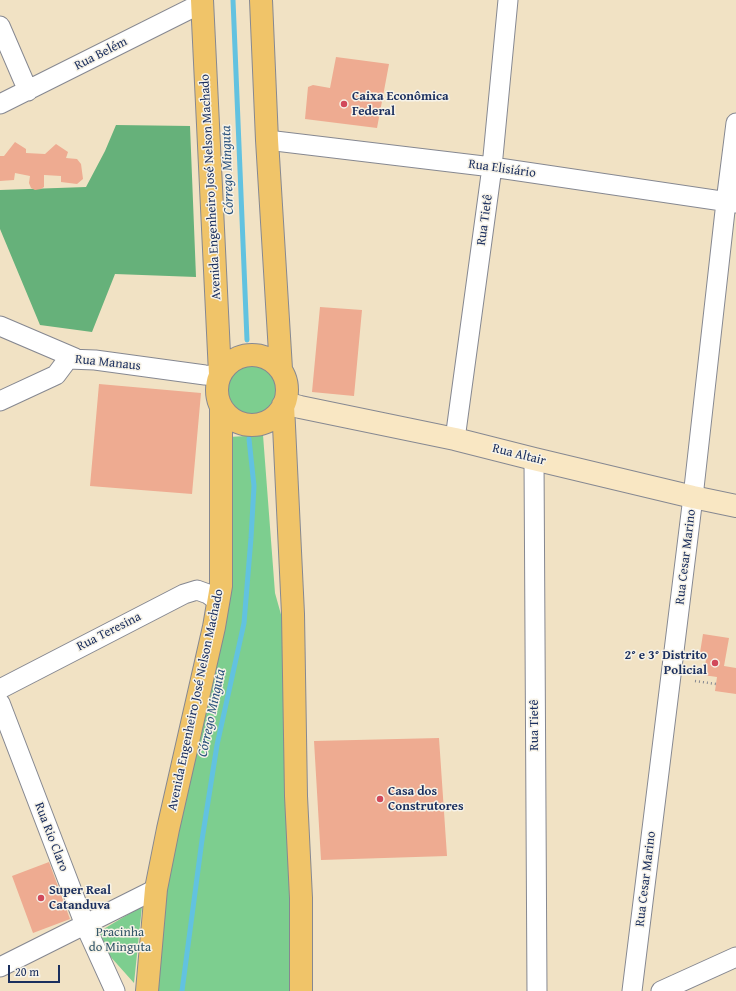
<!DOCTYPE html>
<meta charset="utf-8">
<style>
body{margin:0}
#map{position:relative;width:736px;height:991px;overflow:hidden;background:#f1e2c4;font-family:"Gentium Book Plus",serif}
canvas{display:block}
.scale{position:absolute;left:8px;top:965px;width:52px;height:18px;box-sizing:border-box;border:2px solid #1b2f5e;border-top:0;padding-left:5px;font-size:12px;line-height:14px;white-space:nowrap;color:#1b2f5e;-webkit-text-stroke:3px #f7f3e8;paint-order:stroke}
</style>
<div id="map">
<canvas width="736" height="991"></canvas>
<div class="scale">20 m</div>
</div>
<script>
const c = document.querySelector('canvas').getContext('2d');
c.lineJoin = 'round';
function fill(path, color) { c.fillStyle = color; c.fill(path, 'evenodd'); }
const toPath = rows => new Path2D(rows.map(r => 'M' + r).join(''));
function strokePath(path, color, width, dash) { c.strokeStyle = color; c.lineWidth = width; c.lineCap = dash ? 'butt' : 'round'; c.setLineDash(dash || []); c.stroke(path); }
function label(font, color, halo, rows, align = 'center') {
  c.font = font + ' "Gentium Book Plus",serif'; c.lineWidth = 3; c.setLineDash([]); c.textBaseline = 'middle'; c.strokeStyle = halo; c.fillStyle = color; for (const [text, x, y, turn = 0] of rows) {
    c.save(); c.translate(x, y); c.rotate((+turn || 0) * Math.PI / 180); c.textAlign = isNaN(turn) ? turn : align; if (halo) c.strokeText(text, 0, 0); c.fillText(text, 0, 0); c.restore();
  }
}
const green = toPath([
 '228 389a25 25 0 1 1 50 0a25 25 0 1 1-50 0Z',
 [263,435,275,593,287,636,287,767,291,991,153,991,156,934,204,704,229,437],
 [142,906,134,983,92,936]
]);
const forest = toPath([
 [116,125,190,126,196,277,115,274,92,332,40,325,0,229,0,190,86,187,105,151]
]);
const stream = toPath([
 [233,0,247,340],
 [182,991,202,840,217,745,244,623,251,538,254,486,249,439]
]);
const building = toPath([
 [336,57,389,64,377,128,305,119,308,87,313,85,330,88],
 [15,142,26,149,26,153,45,154,56,144,68,152,66,158,77,159,81,164,83,179,77,184,61,182,61,176,44,175,44,187,41,189,35,190,31,188,29,183,30,176,15,173,14,180,0,181,0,156,4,156],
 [320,307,362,310,354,396,312,392],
 [99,384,201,393,192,494,90,486],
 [703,634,729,638,724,666,736,668,736,694,715,691,717,677,703,675,706,660,699,659],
 [439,738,447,856,321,860,314,741],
 [49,862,70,919,33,933,12,876]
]);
const path = toPath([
 [695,681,716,684]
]);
const street = toPath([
 [0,26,28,91],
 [0,104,202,3],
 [267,140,492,167,736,203],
 [0,326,75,358,68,359],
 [68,359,95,360,205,375,219,376],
 [0,401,56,375,68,359],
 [455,439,492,167,508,0],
 [534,459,537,991],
 [0,689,184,594,197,590,208,594,219,602],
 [0,703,85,925,115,991],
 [0,967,156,889],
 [632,991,693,497,726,202,736,123],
 [661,991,736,957]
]);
const secondary = toPath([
 [285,403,300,407,455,439,534,459,693,497,736,506]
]);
const primary = toPath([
 [202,0,220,374],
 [261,0,267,140,281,369],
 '217 390a35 35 0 1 1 70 0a35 35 0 1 1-70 0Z',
 [283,405,293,614,296,796,301,898,301,991],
 [147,991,156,889,168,829,214,627,221,586,221,408]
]);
const markers = [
 [344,104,4,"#d1495b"],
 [715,663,4,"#d1495b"],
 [380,799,4,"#d1495b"],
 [41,898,4,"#d1495b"]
];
const streetNames = [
 ["Rua Belém",101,54,-27],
 ["Rua Elisiário",502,169,8],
 ["Avenida Engenheiro José Nelson Machado",211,187,-93],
 ["Rua Tietê",485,220,-82],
 ["Rua Manaus",108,363,6],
 ["Rua Altair",519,455,14],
 ["Rua Cesar Marino",686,557,-83],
 ["Rua Teresina",109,632,-27],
 ["Avenida Engenheiro José Nelson Machado",196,700,-78],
 ["Rua Tietê",535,725,-90],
 ["Rua Rio Claro",51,837,69],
 ["Rua Cesar Marino",646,879,-83]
];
const poiNames = [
 ["Caixa Econômica",352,97],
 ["Federal",352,112],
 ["2° e 3° Distrito",707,656,"right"],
 ["Policial",707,671,"right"],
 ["Casa dos",388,792],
 ["Construtores",388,807],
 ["Super Real",49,891],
 ["Catanduva",49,906]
];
const parkNames = [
 ["Pracinha",120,933],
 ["do Minguta",120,948]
];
const waterNames = [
 ["Córrego Minguta",228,170,-92],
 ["Córrego Minguta",212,713,-78]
];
fill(green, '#7dce8f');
fill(forest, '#66b17a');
strokePath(stream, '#62c2e0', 5);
fill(building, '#eeab91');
strokePath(street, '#868891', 21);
strokePath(secondary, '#868891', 24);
strokePath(primary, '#868891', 24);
strokePath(path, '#868891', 2.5, [1, 3]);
strokePath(street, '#fff', 19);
strokePath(secondary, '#f9e7c3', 22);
strokePath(primary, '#f0c469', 22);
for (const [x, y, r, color] of markers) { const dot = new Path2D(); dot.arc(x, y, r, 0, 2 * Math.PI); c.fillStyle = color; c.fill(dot); strokePath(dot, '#f7f3e8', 1.5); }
label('13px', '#1b2f5e', '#f7f3e8', streetNames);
label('bold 13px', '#1b2f5e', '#f7f3e8', poiNames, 'left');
label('13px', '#34576a', '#f7f3e8', parkNames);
label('italic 14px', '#2d547e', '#f7f3e8', waterNames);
</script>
